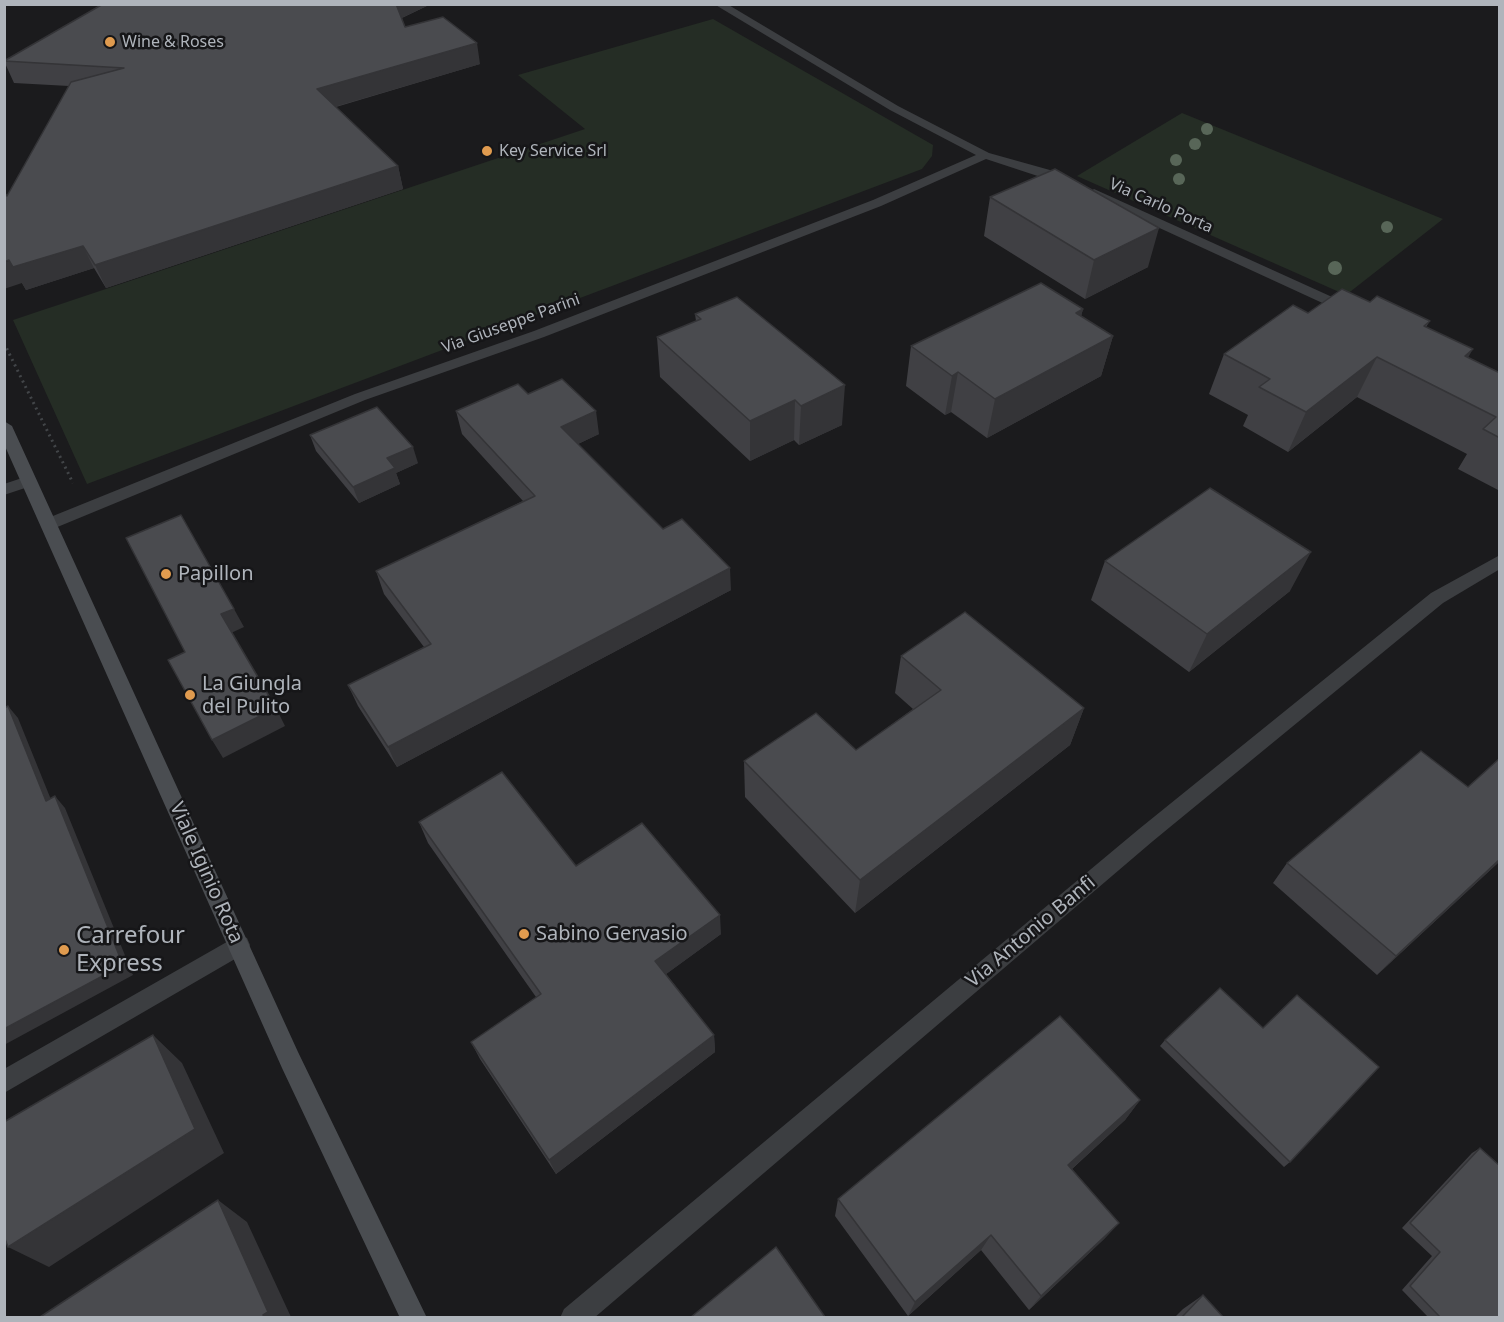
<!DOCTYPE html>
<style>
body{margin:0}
#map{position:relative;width:1504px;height:1322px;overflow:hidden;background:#1b1b1d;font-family:"Noto Sans",sans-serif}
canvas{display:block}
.frame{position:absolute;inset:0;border:6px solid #afb4bb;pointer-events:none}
</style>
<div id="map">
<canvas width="1504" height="1322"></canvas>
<div class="frame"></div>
</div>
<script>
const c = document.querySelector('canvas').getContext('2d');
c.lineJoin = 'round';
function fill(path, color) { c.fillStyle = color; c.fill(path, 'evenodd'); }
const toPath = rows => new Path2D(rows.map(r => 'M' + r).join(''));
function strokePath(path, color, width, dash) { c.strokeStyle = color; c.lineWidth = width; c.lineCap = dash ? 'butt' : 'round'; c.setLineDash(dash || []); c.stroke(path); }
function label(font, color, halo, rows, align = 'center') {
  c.font = font + ' "Noto Sans",sans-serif'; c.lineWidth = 5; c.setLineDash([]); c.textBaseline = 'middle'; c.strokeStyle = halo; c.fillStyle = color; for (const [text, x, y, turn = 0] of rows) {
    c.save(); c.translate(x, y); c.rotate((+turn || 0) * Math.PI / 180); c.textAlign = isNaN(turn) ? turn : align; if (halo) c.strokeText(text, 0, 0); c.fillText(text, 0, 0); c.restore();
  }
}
const green = toPath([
 [713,19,933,145,932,156,922,169,87,484,13,320,585,129,518,75],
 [1182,113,1443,219,1346,295,1077,176]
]);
const path = toPath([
 [4,343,73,483]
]);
const street = toPath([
 [714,4,727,4,898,106,989,153,1057,172,1075,182,1073,185,1065,185,986,159,881,206,544,337,365,400,55,528,43,528,41,524,43,520,355,394,534,331,873,200,976,155,890,110,714,4],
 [1094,189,1352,306,1354,309,1352,312,1342,312,1090,196,1088,193,1094,189],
 [28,476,34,477,36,481,34,485,4,495,4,484,28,476],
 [1500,555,1500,569,1443,603,1153,841,594,1318,560,1318,564,1309,1139,829,1431,593,1500,555],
 [239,935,247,938,250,945,247,952,4,1093,4,1069,239,935]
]);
const secondary = toPath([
 [4,421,12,426,298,1052,427,1318,400,1318,282,1068,4,444,4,421]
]);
const trees = [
 [1207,129,6],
 [1195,144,6],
 [1176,160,6],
 [1179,179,6],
 [1387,227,6],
 [1335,268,7]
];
const wall = toPath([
 [103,4,431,4,402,18,405,27,480,64,336,107,398,166,403,189,106,288,94,268,26,290,22,283,7,196,69,86,14,83,4,61],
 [990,197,1148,267,1085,299,984,236],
 [1370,302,1430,321,1426,327,1468,358,1500,373,1500,491,1458,469,1467,454,1357,397,1288,452,1243,426,1248,415,1209,394,1224,354,1308,313],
 [1083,309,1081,316,1113,336,1101,376,987,438,951,412,945,415,906,386,911,346],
 [695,314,842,425,799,445,794,440,750,461,660,377,657,337,696,321],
 [528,394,599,434,578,444,663,529,731,590,397,767,358,706,348,685,424,647,384,594,376,571,523,501,462,434,456,411],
 [310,435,418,463,396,473,400,484,359,503,316,451],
 [1105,561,1290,591,1189,672,1091,600],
 [901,656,1084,708,1070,745,855,913,745,797,744,761,856,750,913,709,895,693],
 [1500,758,1500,861,1377,975,1273,883,1287,863,1468,787],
 [419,822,576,866,721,934,666,974,714,1035,715,1052,556,1174,480,1059,471,1042,536,997,428,843],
 [1165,1040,1290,1162,1284,1167,1160,1046],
 [1140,1100,1125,1120,1072,1169,1119,1223,1104,1239,1029,1310,981,1250,908,1316,835,1216,838,1199],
 [1480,1148,1500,1317,1428,1317,1402,1290,1432,1256,1402,1228,1472,1153],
 [1203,1295,1223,1317,1175,1317,1183,1309]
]);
const shadedWall = toPath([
 [396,4,431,4,399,19],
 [477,43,480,64,324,110,317,89],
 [398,166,403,189,106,288,95,265],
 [1159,228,1148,267,1085,299,1094,260],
 [83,246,94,268,26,290,22,283,4,289,4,262],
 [1083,309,1073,349,1076,313],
 [1113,336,1101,376,987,438,995,399],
 [1473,349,1450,389,1465,356],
 [1377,357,1357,397,1288,452,1306,412],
 [958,372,951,412,945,415,952,376],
 [845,385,842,425,799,445,801,406],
 [795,400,794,440,750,461,750,421],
 [596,411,599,434,565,450,561,427],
 [413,447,418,463,396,473,400,484,359,503,353,487,387,458],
 [1311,552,1290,591,1189,672,1207,634],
 [730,568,731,590,397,767,388,747],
 [234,609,244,627,231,633,221,614],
 [8,706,18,718,56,812,46,801],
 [276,708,285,726,223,758,212,740],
 [1084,708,1070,745,855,913,860,880],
 [55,796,65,808,133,975,4,1045,4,1029],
 [1500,859,1500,861,1377,975,1396,956],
 [720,915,721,934,658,980,655,961],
 [153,1035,182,1063,224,1153,49,1267,8,1247],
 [714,1035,715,1052,556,1174,549,1160],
 [1140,1100,1125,1120,1056,1183,1068,1165],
 [218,1200,247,1222,291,1317,264,1317],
 [1119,1223,1104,1239,1029,1310,1041,1296],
 [991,1235,981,1250,908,1316,915,1302]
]);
const building = toPath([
 [103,4,396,4,405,27,443,17,477,43,317,89,398,166,95,265,83,246,13,267,9,260,4,262,4,192,7,196,71,82,124,68,4,61,103,4],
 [1055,169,1159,228,1094,260,990,197,1055,169],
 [1041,283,1083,309,1076,313,1113,336,995,399,958,372,952,376,911,346,1041,283],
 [1342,289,1370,302,1377,296,1430,321,1424,326,1473,349,1465,356,1500,373,1500,438,1483,429,1496,417,1377,357,1306,412,1259,387,1270,379,1224,354,1293,305,1308,313,1342,289],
 [737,297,845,385,801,406,795,400,750,421,657,337,701,319,695,314,737,297],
 [562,379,596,411,561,427,663,529,682,519,730,568,388,747,348,685,431,644,376,571,535,496,456,411,518,384,528,394,562,379],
 [377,407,413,447,387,458,395,468,353,487,310,435,377,407],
 [1210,488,1311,552,1207,634,1105,561,1210,488],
 [181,515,234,609,221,614,276,708,212,740,168,660,185,652,126,538,181,515],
 [965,612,1084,708,860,880,744,761,816,713,856,750,941,690,901,656,965,612],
 [8,706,46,801,55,796,123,965,4,1029,4,708,8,706],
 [1421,751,1468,787,1500,758,1500,859,1396,956,1287,863,1421,751],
 [502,772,576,866,642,823,720,915,655,961,714,1035,549,1160,471,1042,541,994,419,822,502,772],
 [1220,988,1263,1028,1297,995,1379,1067,1290,1162,1165,1040,1220,988],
 [1060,1016,1140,1100,1068,1165,1119,1223,1041,1296,991,1235,915,1302,838,1199,1060,1016],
 [153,1035,195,1129,8,1247,4,1236,4,1122,153,1035],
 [1480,1148,1500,1166,1500,1317,1440,1317,1410,1286,1440,1252,1410,1223,1480,1148],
 [218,1200,268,1312,263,1315,264,1317,40,1317,218,1200],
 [776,1247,825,1317,691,1317,776,1247],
 [1203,1295,1223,1317,1182,1317,1203,1295]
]);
const markers = [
 [110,42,6,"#e09b4f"],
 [487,151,6,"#e09b4f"],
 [166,574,6,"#e09b4f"],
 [190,695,6,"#e09b4f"],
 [524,934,6,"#e09b4f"],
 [64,950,6,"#e09b4f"]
];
const farPoinames = [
 ["Wine & Roses",122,42],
 ["Key Service Srl",499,151]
];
const farStreetnames = [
 ["Via Carlo Porta",1161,206,24],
 ["Via Giuseppe Parini",511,324,-20]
];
const poiNames = [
 ["Papillon",178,574],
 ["La Giungla",202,684],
 ["del Pulito",202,707],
 ["Sabino Gervasio",536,934]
];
const streetNames = [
 ["Viale Iginio Rota",206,873,66],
 ["Via Antonio Banfi",1031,932,-40]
];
const nearPoinames = [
 ["Carrefour",76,936],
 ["Express",76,964]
];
fill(green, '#252d25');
strokePath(path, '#424548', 3, [2, 4]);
fill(street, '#3c3e41');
fill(secondary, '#4a4d51');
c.fillStyle = '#586658';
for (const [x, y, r] of trees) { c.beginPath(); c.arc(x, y, r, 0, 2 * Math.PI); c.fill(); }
fill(wall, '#404044');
fill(shadedWall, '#343437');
fill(building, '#4a4b4f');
strokePath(building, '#343437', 1.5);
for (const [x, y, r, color] of markers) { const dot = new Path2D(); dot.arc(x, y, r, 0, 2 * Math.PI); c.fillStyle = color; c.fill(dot); strokePath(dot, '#161618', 2); }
label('16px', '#afb4bb', '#161618', farPoinames, 'left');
label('16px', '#afb4bb', '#161618', farStreetnames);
label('20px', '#afb4bb', '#161618', poiNames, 'left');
label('20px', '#afb4bb', '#161618', streetNames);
label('24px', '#afb4bb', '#161618', nearPoinames, 'left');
</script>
